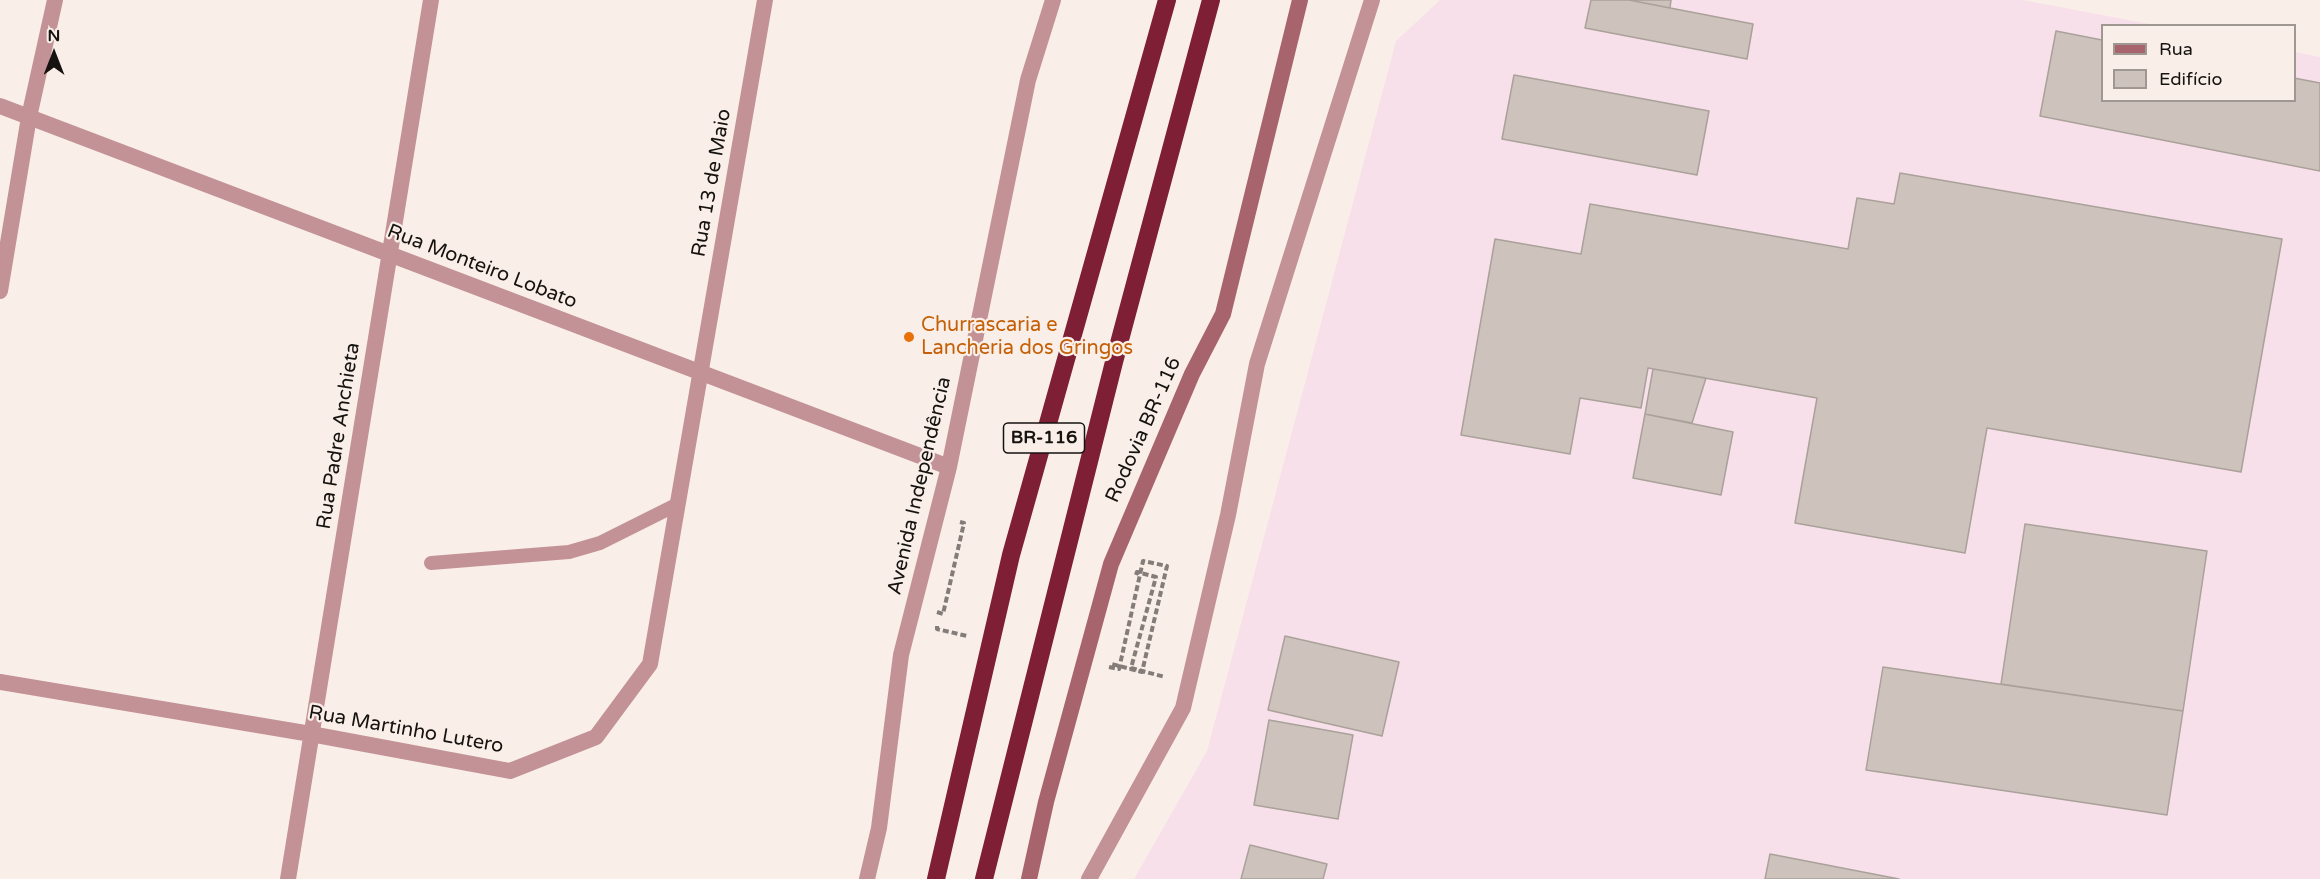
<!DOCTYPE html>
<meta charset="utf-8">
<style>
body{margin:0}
#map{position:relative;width:2320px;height:879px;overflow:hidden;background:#f9efe8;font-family:"Varela Round",sans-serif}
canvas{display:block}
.legend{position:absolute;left:2101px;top:24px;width:195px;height:78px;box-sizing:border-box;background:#f9efe8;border:2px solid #9e9792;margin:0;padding:8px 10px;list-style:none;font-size:18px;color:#161210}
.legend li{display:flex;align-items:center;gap:12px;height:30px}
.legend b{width:30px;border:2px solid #9e9792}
.north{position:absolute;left:24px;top:24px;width:60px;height:60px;-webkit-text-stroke:4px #f9efe8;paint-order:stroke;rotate:0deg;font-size:16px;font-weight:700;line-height:24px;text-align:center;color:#161210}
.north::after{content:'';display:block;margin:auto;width:21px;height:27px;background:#161210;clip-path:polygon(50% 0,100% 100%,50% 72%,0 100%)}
</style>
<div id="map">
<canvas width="2320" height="879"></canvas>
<ul class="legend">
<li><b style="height:8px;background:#a8646d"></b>Rua</li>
<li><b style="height:16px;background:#cdc3bc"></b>Edifício</li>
</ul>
<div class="north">N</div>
</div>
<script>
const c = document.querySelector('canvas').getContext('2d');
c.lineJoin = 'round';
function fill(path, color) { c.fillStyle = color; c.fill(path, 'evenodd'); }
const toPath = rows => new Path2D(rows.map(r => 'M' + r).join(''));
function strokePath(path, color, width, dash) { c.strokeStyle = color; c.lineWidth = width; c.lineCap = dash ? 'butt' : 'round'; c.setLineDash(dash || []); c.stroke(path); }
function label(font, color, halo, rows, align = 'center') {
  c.font = font + ' "Varela Round",sans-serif'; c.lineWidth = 4.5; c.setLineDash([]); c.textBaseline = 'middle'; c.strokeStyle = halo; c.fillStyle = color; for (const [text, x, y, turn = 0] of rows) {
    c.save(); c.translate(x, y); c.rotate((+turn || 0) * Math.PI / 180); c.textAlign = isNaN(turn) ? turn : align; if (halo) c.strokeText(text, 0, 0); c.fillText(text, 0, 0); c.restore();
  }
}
const industrial = toPath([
 [1440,0,2023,0,2155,25,2102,26,2102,100,2294,100,2295,52,2320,57,2320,879,1134,879,1207,751,1396,41]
]);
const building = toPath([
 [1591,0,1629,0,1753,24,1747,59,1585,28,1591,0],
 [1629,0,1671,0,1670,8,1629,0],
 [2056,31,2102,40,2102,100,2294,100,2294,78,2320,83,2320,171,2040,116,2056,31],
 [1514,75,1709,111,1697,175,1502,139,1514,75],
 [1900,173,2282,239,2241,472,1987,428,1965,553,1795,523,1817,398,1648,368,1641,408,1580,398,1570,454,1461,435,1495,239,1581,254,1590,204,1848,249,1857,198,1894,204,1900,173],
 [1653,369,1706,378,1692,423,1645,414,1653,369],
 [1645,414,1733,432,1721,495,1633,478,1645,414],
 [2025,524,2207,551,2183,711,2001,684,2025,524],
 [1285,636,1399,662,1382,736,1268,710,1285,636],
 [1883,667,2183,711,2167,815,1866,770,1883,667],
 [1269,720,1353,735,1338,819,1254,805,1269,720],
 [1250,845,1327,864,1323,879,1241,879,1250,845],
 [1770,854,1899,879,1765,879,1770,854]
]);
const path = toPath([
 [1136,575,1137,572,1156,577,1131,668,1165,677],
 [937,612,943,614,964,523,960,522],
 [937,626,937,629,967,636],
 [1109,667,1119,669,1143,561,1167,566,1142,672,1112,664,1112,663]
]);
const service = toPath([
 [431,563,569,552,600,543,678,504]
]);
const minor = toPath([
 [0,291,29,117,55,0],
 [0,682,311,734,510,771,596,737,650,664,765,0],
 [288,879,431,0],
 [1089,879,1183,708,1228,515,1257,364,1372,0]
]);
const tertiary = toPath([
 [0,106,949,467],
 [867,879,879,828,901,655,949,467,1028,80,1053,0]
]);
const secondary = toPath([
 [1029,879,1046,802,1111,564,1192,374,1223,314,1300,0]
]);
const motorway = toPath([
 [936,879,1011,555,1167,0],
 [984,879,1114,362,1211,0]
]);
const markers = [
 [909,337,6,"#e8710a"]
];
const shields = [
 [1044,438,81]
];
const shieldNames = [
 ["BR-116",1044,438]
];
const streetNames = [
 ["Rua 13 de Maio",712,183,-80],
 ["Rua Monteiro Lobato",482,267,21],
 ["Rodovia BR-116",1144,430,-66],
 ["Rua Padre Anchieta",339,436,-81],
 ["Avenida Independência",920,486,-77],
 ["Rua Martinho Lutero",406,730,10]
];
const foodNames = [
 ["Churrascaria e",921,326],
 ["Lancheria dos Gringos",921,349]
];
fill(industrial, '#f8e0ea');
fill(building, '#cdc3bc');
strokePath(building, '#aaa19a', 1.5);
strokePath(path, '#837c78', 4, [6, 3]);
strokePath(service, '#c39297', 14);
strokePath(minor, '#c39297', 16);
strokePath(tertiary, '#c39297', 16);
strokePath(secondary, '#a8646d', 16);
strokePath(motorway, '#7f1f36', 18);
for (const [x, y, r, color] of markers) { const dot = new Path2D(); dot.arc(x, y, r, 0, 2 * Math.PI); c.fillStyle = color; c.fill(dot); strokePath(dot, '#f9efe8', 2); }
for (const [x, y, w] of shields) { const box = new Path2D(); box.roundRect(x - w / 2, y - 15, w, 30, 4.5); c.fillStyle = '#f9efe8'; c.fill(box); strokePath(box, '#161210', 1.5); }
label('bold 18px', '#161210', null, shieldNames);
label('20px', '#161210', '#f9efe8', streetNames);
label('20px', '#c56008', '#f9efe8', foodNames, 'left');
</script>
